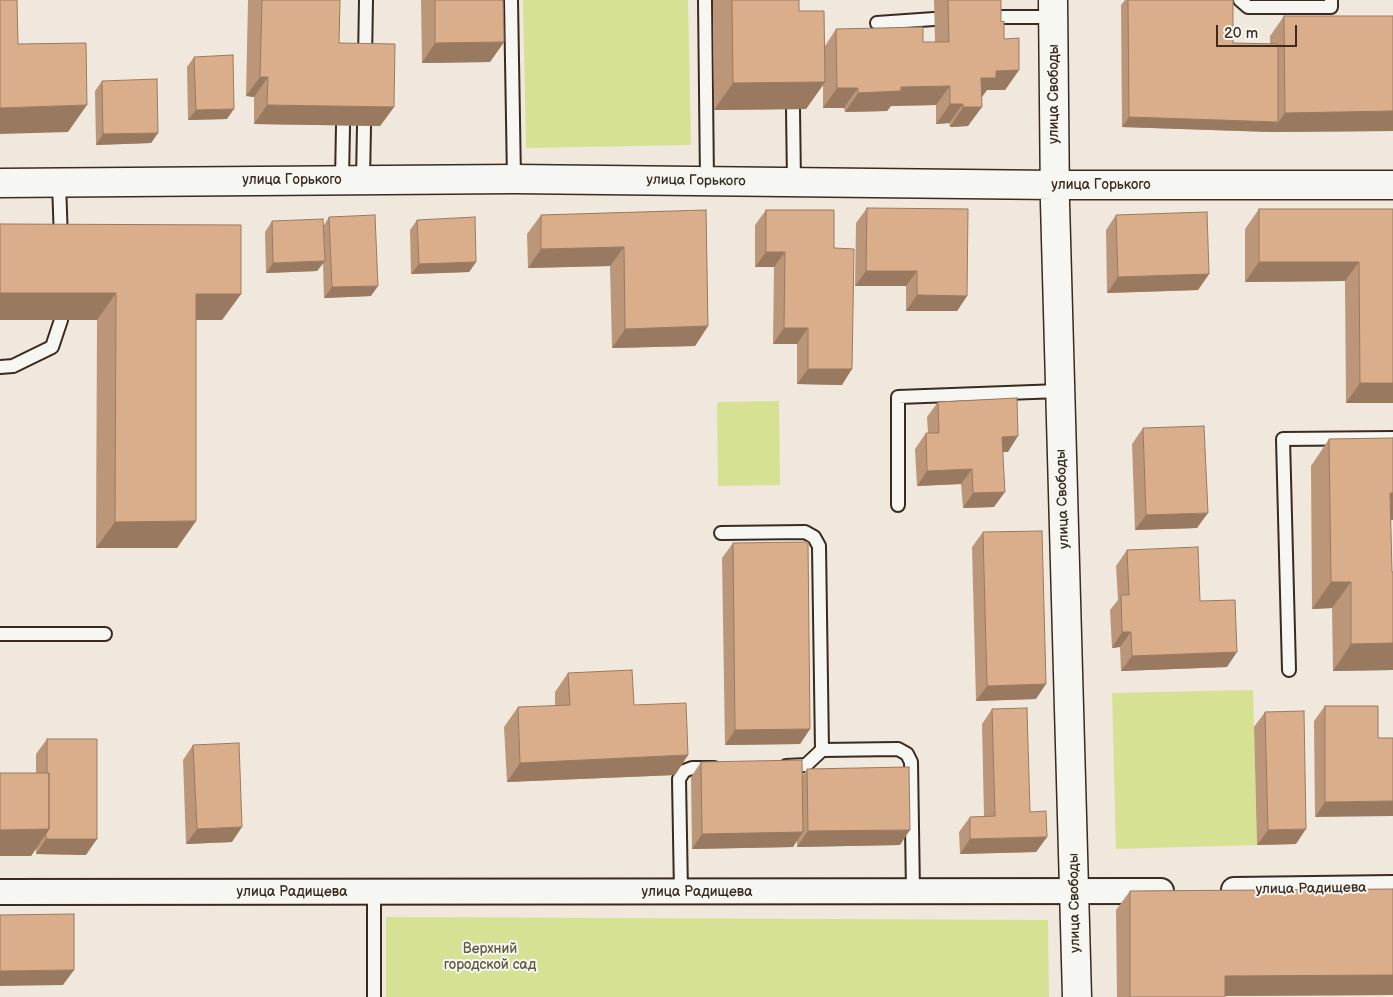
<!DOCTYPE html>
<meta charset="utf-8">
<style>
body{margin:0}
#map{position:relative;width:1393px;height:997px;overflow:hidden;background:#f0e8dd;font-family:"Balsamiq Sans",sans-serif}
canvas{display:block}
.scale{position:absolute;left:1216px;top:25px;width:81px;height:22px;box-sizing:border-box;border:2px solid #3b2a1e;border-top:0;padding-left:6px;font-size:15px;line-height:18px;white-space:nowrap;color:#3b2a1e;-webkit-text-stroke:4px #f6f6f2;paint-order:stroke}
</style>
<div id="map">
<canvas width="1393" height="997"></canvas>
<div class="scale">20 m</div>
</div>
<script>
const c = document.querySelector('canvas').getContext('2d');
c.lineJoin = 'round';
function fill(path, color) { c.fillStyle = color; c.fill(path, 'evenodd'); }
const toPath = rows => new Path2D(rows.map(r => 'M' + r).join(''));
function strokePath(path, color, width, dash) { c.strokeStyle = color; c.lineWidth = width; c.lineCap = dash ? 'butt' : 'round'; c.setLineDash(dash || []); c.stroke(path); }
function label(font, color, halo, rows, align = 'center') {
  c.font = font + ' "Balsamiq Sans",sans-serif'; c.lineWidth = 4; c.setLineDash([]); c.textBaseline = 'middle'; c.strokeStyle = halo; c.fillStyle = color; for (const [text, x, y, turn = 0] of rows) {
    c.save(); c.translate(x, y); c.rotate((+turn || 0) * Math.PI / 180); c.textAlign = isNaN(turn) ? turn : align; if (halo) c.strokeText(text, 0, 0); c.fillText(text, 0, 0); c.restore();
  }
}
const green = toPath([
 [523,0,688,0,691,145,526,148],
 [779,401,780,485,718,486,717,402],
 [1253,690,1257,845,1116,849,1112,693],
 [386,917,1048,920,1049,997,386,997]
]);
const service = toPath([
 [511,0,514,179],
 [705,0,707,181],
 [1240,0,1248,7,1331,7,1331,0],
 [987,17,1053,17],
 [877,23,934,19],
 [365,61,366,0],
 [793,109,794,182],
 [342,180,343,126],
 [363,180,364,126],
 [59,182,61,241],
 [0,367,13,366,52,347,61,320],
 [898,505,898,397,1060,391],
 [721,533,805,532,814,537,819,546,822,750,898,749,907,754,911,762,913,892],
 [0,634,105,634],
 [1289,670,1283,439,1393,438],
 [786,766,806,765,822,750],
 [374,892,374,997],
 [681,892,679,779,684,771,692,768,714,768]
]);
const minor = toPath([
 [1234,890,1393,888],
 [0,892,1161,891]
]);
const tertiary = toPath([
 [1053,0,1055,203,1077,997],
 [0,183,514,179,1054,185,1393,185]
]);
const wall = toPath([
 [248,0,340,0,339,43,394,107,380,126,254,124,254,97,246,96],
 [421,0,503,0,504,42,490,62,422,63],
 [713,0,799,0,799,11,825,46,836,29,923,42,935,42,934,0,1001,0,1001,22,1004,39,1019,70,1005,90,987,90,981,97,968,126,950,127,949,123,936,124,936,105,891,106,887,111,845,112,844,108,823,108,823,85,806,109,714,110],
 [1125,0,1233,0,1233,43,1270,44,1270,36,1284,16,1393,16,1393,131,1271,132,1122,127,1121,5],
 [194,57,227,119,188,120,187,67],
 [102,81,158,133,151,143,96,145,95,91],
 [867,208,967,296,957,311,906,311,906,286,855,286,856,223],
 [1259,209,1393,209,1393,403,1346,403,1345,281,1245,282,1245,229],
 [706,210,708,326,695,346,612,348,610,266,528,268,527,234,541,215],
 [766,210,834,248,842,385,797,384,797,344,773,344,774,267,755,267,755,225],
 [1116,215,1209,274,1198,290,1107,293,1106,230],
 [329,217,371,296,324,298,323,263,317,271,266,273,265,232,272,221,324,225],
 [417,220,476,262,469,272,411,274,410,230],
 [0,224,241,294,222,320,196,320,196,521,177,548,96,548,97,320],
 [938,402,1008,452,1003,452,994,507,963,508,961,484,917,486,915,449,926,433,928,433,927,417],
 [1143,428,1197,528,1135,530,1132,444],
 [1393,438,1393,520,1391,520,1393,670,1333,671,1332,608,1312,609,1311,466,1329,439],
 [983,532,1036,699,976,701,972,547],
 [733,543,810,729,800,744,725,745,722,558],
 [1127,550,1200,601,1227,667,1121,671,1120,647,1112,648,1110,610,1118,600,1116,566],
 [568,673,634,705,688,755,675,775,507,782,504,727,518,707,555,706,555,692],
 [1325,706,1378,738,1315,817,1314,721],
 [992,709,1030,812,1047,837,1036,852,960,854,959,832,970,817,984,817,982,724],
 [1265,712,1296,844,1257,845,1254,727],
 [47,739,86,855,36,854,36,849,31,856,0,856,0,773,36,773,36,754],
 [193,745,232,842,186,844,183,760],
 [701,762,802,776,807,769,900,845,797,847,797,840,793,847,692,849,691,777],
 [1393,889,1393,995,1225,996,1225,997,1117,997,1116,910,1130,891]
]);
const shadedWall = toPath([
 [504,42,490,62,422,63,435,43],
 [1019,70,1005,90,987,90,982,97,967,98,981,78,996,71],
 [260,77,268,77,254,97,246,96],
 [825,82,806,109,714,110,733,83],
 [950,86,936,105,891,106,887,111,845,112,858,93,901,87],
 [837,88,858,88,844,108,823,108],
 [950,104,963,104,949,123,936,124],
 [87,105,68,132,0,134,0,108],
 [267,105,394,107,380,126,254,124],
 [963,107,982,107,968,126,950,127],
 [234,109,227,119,188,120,196,110],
 [1393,111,1393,131,1271,132,1285,113],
 [1129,117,1278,122,1271,132,1122,127],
 [158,133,151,143,96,145,103,134],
 [624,247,610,266,528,268,541,249],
 [766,252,785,252,774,267,755,267],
 [325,261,317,271,266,273,273,263],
 [476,262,469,272,411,274,419,264],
 [1259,262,1359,262,1345,281,1245,282],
 [866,271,917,271,906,286,855,286],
 [1209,274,1198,290,1107,293,1118,277],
 [378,286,371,296,324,298,332,287],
 [0,293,116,293,97,320,0,320],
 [196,294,241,294,222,320,178,320],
 [917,295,967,296,957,311,906,311],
 [708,326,695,346,612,348,625,329],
 [784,328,808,328,797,344,773,344],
 [808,369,852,369,842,385,797,384],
 [1360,383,1393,383,1393,403,1346,403],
 [1018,436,1008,452,992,452,1002,437],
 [972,469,961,484,917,486,927,471],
 [1005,492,994,507,963,508,973,493],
 [1390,493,1393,493,1393,520,1372,520],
 [1208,513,1197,528,1135,530,1146,515],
 [196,521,177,548,96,548,115,522],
 [1331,582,1351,582,1332,608,1312,609],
 [1122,632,1131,632,1120,647,1112,648],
 [1393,643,1393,670,1333,671,1351,644],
 [1237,652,1227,667,1121,671,1132,656],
 [1046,684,1036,699,976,701,987,686],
 [810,729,800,744,725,745,735,730],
 [688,755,675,775,507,782,520,763],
 [1393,801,1393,816,1315,817,1325,802],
 [242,827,232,842,186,844,197,829],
 [49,829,31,856,0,856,0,830],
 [1306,829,1296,844,1257,845,1268,830],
 [910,830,900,845,797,847,808,831],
 [803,832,793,847,692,849,702,834],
 [1047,837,1036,852,960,854,970,839],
 [46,839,97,839,86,855,36,854],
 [74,970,63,985,0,986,0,971],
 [1393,975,1393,995,1211,996,1225,976]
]);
const building = toPath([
 [0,0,17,0,18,44,86,43,87,105,0,108,0,0],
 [262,0,340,0,339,43,395,44,394,107,267,105,268,77,260,77,262,0],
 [435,0,503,0,504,42,435,43,435,0],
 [732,0,799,0,799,11,824,11,825,82,733,83,732,0],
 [948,0,1001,0,1001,22,1004,21,1004,39,1019,38,1019,70,996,71,996,78,981,78,982,107,963,107,963,104,950,104,950,86,901,87,901,91,858,93,858,88,837,88,836,29,923,27,923,42,949,42,948,0],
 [1128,0,1233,0,1233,43,1278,44,1278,122,1129,117,1128,0],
 [1284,16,1393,16,1393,111,1285,113,1284,16],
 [233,55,234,109,196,110,194,57,233,55],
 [157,79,158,133,103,134,102,81,157,79],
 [867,208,968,209,967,296,917,295,917,271,866,271,867,208],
 [1259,209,1393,209,1393,383,1360,383,1359,262,1259,262,1259,209],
 [706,210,708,326,625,329,624,247,541,249,541,215,706,210],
 [766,210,834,210,834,248,854,249,852,369,808,369,808,328,784,328,785,252,766,252,766,210],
 [1207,212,1209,274,1118,277,1116,215,1207,212],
 [375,215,378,286,332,287,329,217,375,215],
 [475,217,476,262,419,264,417,220,475,217],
 [323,219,325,261,273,263,272,221,323,219],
 [0,224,241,225,241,294,196,294,196,521,115,522,116,293,0,293,0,224],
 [1017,398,1018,436,1002,437,1005,492,973,493,972,469,927,471,926,433,939,433,938,402,1017,398],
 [1204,426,1208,513,1146,515,1143,428,1204,426],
 [1393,438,1393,493,1390,493,1392,572,1393,572,1393,643,1351,644,1351,582,1331,582,1329,439,1393,438],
 [1042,531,1046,684,987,686,983,532,1042,531],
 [808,542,810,729,735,730,733,543,808,542],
 [1198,547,1200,601,1235,600,1237,652,1132,656,1131,632,1122,632,1121,595,1129,595,1127,550,1198,547],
 [632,670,634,705,686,703,688,755,520,763,518,707,570,705,568,673,632,670],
 [1325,706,1378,706,1378,738,1393,738,1393,801,1325,802,1325,706],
 [1027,708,1030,812,1046,811,1047,837,970,839,970,817,995,816,992,709,1027,708],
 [1304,711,1306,829,1268,830,1265,712,1304,711],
 [47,739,97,739,97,839,46,839,46,834,49,829,49,773,47,773,47,739],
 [239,743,242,827,197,829,193,745,239,743],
 [802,760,803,832,702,834,701,762,802,760],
 [909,767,910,830,808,831,807,769,909,767],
 [0,773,49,773,49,829,0,830,0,773],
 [1393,889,1393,975,1225,976,1225,997,1130,997,1130,891,1393,889],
 [74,914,74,970,0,971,0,915,74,914]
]);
const streetNames = [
 ["улица Свободы",1054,94,-90],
 ["улица Горького",292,180],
 ["улица Горького",696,181,1],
 ["улица Горького",1101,185],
 ["улица Свободы",1063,499,-92],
 ["улица Радищева",1311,889,-1],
 ["улица Радищева",292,892],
 ["улица Радищева",697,892],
 ["улица Свободы",1075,903,-91]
];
const parkNames = [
 ["Верхний",490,949],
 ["городской сад",490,965]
];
fill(green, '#d6e194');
strokePath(service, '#3b2a1e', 16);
strokePath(minor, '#3b2a1e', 28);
strokePath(tertiary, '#3b2a1e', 31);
strokePath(service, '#f6f6f2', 12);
strokePath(minor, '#f6f6f2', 24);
strokePath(tertiary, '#f6f6f2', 28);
fill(wall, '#bb9678');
fill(shadedWall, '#997a61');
fill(building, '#daae8b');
strokePath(building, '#997a61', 1);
label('14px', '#3b2a1e', '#f6f6f2', streetNames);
label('14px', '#62583c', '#f6f6f2', parkNames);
</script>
